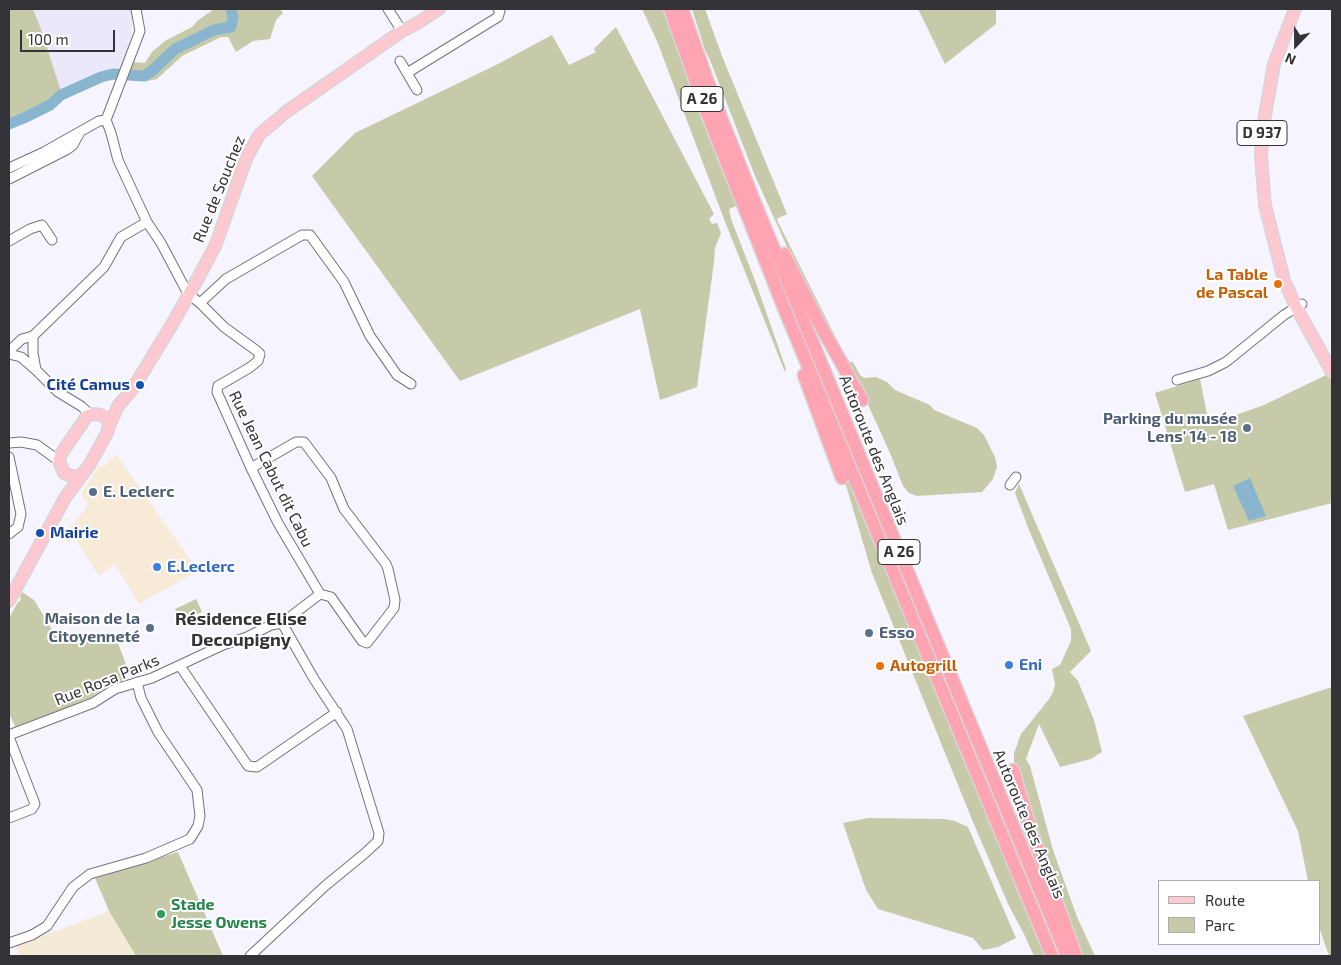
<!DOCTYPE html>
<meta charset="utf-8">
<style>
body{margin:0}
#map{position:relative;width:1341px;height:965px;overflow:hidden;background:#f5f4ff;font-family:"Exo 2",sans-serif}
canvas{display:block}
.frame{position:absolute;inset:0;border:10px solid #333236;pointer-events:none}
.legend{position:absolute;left:1158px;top:880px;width:162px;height:65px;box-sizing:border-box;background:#fff;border:1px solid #adadaf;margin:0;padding:6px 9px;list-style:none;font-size:15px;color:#333236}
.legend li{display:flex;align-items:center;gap:10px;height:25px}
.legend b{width:25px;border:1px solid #adadaf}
.north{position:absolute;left:1271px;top:20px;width:50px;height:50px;-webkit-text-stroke:4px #fff;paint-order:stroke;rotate:202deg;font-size:14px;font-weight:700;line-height:20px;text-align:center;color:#333236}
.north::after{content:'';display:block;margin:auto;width:18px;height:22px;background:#333236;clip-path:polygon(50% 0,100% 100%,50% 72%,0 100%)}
.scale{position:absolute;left:20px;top:30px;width:95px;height:22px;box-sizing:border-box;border:2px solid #333236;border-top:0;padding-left:6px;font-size:15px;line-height:18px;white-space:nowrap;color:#333236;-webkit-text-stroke:4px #fff;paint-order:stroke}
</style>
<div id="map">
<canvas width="1341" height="965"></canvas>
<div class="frame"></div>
<ul class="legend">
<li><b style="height:6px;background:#fec8d1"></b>Route</li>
<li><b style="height:14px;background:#c7caa9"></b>Parc</li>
</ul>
<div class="north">N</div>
<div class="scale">100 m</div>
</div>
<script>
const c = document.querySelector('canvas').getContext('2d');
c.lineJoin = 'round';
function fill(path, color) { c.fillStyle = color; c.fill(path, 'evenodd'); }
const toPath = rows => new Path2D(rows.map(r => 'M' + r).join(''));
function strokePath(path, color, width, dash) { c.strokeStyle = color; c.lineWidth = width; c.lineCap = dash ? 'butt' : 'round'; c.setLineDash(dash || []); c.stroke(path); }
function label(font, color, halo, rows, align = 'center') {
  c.font = font + ' "Exo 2",sans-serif'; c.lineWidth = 4; c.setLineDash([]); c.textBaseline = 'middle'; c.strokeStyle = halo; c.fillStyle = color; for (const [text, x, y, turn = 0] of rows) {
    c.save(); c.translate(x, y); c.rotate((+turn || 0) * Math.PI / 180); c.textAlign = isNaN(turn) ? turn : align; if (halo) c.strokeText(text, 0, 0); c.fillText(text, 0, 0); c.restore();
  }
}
const commercial = toPath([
 [116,454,198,571,139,604,115,564,99,576,69,529,86,508,87,502,81,494,98,467,105,465]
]);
const built = toPath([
 [33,9,132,9,133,16,130,48,122,69,100,74,61,91,41,29]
]);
const education = toPath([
 [109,911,136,956,19,956,16,946]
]);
const green = toPath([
 [9,9,33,9,41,29,61,91,60,95,49,103,23,117,9,121],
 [214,9,280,9,283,13,276,20,270,39,253,41,236,52,228,37,221,37,182,56,157,79,147,81,127,79,133,62,145,63,152,52,165,41,192,27,197,21],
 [642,9,663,9,698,110,736,206,729,209,731,219,756,283,786,369,785,372,724,219,657,41],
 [692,9,705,9,722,56,787,214,778,218,777,220,839,344,850,362,853,362,860,375,864,378,876,377,887,382,895,390,930,405,934,410,977,428,984,435,995,457,997,467,993,479,982,492,917,496,909,493,903,486,890,453,865,398,813,304,755,176,710,60,705,50],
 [918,9,996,9,996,24,945,64],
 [616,27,714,214,709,219,712,224,717,223,721,233,715,248,714,262,697,387,660,400,640,309,460,381,312,176,355,133,498,64,552,35,569,65,596,52,594,49],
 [1328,374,1332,380,1332,503,1228,530,1214,484,1185,492,1155,393,1200,379,1208,419,1214,423,1264,405],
 [841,457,1013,876,1034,931,1045,956,1034,956,1024,934,1009,906,973,822,872,573,838,458],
 [1019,484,1091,651,1070,672,1078,681,1094,720,1102,752,1091,759,1060,767,1039,724,1026,759,1030,766,1053,850,1077,917,1095,956,1081,956,1046,862,1045,850,1037,835,1036,825,1014,762,1014,753,1021,734,1049,699,1053,692,1055,685,1052,669,1060,665,1071,641,1071,629,1029,530,1015,493],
 [22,592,34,600,56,636,70,633,75,638,83,639,94,634,118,643,129,672,124,674,126,679,104,688,90,698,16,728,9,714,9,618,18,602,19,602,21,599,20,597],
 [196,599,202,612,181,622,175,609],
 [1332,687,1332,956,1329,956,1320,930,1320,881,1308,881,1298,831,1243,716],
 [868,818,944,819,955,821,968,827,1016,938,998,947,983,950,973,938,878,909,866,890,843,823],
 [178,852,223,956,136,956,109,911,95,878]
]);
const water = toPath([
 [1250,478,1266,516,1249,521,1233,486]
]);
const river = toPath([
 [9,124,24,118,50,105,61,95,101,77,113,74,144,76,152,71,175,49,214,30,231,27,233,17,231,9]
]);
const minor = toPath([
 [136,9,140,31,106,120,111,133,118,160,147,222,161,243,188,294,200,303,226,279,302,235,310,235,344,282,370,336,397,375,411,384],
 [388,9,402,31],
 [400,61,417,90],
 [407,73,498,17,500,11,498,9],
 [9,168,44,152,99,121,106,120],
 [9,179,68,149,73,145,80,132],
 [9,241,30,229,42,225,52,240],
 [200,303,224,327,257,351,260,354,258,361,249,368,218,386,217,392,251,468,278,523,320,594],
 [9,351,22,339,33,336],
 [9,354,21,357,36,370,58,392,81,406,90,414],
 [36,370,33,353,33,336,104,267,121,237,147,222],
 [1177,380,1208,371,1226,362,1284,315,1302,304],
 [9,443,21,442,37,445,59,461],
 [9,457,21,514,18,527,9,534],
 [251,468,296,442,304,442,331,478,344,509,386,564,388,569,395,600,394,608,367,643,362,641,331,597,320,594],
 [1010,485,1016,477],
 [180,666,248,766,257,767,337,712],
 [9,735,93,703,115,689,152,678,223,645,247,637,271,625,282,623,320,594],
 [9,737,35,804,32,809,9,818],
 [9,943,32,935,47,926,73,887,90,874,146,858,190,839,198,826,200,816,197,790,158,732,141,698,137,682],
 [250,956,325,886,364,854,378,841,379,833,347,729,314,679,282,623]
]);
const major = toPath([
 [1295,9,1274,64,1263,127,1261,157,1265,205,1284,280,1296,307,1332,372],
 [80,475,73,477,64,473,59,461,61,454,87,416,93,414,101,415,107,419,109,426],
 [9,601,65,498,90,464,107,433,109,426,118,406,134,387,174,321,204,267,216,244,246,159,259,135,286,112,402,31,416,24,439,9]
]);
const highway = toPath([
 [670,9,707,113,784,308,1052,956],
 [682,9,716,105,756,206,1067,956],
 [784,254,818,321,862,400],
 [804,375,842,478],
 [1013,770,1030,828,1076,956]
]);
const markers = [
 [1278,284,5,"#e8710a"],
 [140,385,5,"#1a4fb4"],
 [1247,428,5,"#5c6f8a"],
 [93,492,5,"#5c6f8a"],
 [40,533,5,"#1a4fb4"],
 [157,567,5,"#3f7fe0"],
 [150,628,5,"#5c6f8a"],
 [869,633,5,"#5c6f8a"],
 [1009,665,5,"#3f7fe0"],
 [880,666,5,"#e8710a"],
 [161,914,5,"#2e9e5b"]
];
const shields = [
 [702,99,42],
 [1262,133,50],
 [899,552,42]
];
const shieldNames = [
 ["A 26",702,99],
 ["D 937",1262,133],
 ["A 26",899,552]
];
const streetNames = [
 ["Rue de Souchez",219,189,-68],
 ["Autoroute des Anglais",874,450,68],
 ["Rue Jean Cabut dit Cabu",271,469,64],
 ["Rue Rosa Parks",107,680,-22],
 ["Autoroute des Anglais",1029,824,67]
];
const foodNames = [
 ["La Table",1268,275],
 ["de Pascal",1268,293],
 ["Autogrill",890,666,"left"]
];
const transitNames = [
 ["Cité Camus",130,385],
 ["Mairie",50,533,"left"]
];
const serviceNames = [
 ["Parking du musée",1237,419],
 ["Lens' 14 - 18",1237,437],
 ["E. Leclerc",103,492,"left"],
 ["Maison de la",140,619],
 ["Citoyenneté",140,637],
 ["Esso",879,633,"left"]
];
const shopNames = [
 ["E.Leclerc",167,567],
 ["Eni",1019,665]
];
const leisureNames = [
 ["Stade",171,905],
 ["Jesse Owens",171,923]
];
const neighbourhoodNames = [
 ["Résidence Elise",241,619],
 ["Decoupigny",241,640]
];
fill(commercial, '#f7ead6');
fill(built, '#eae8fa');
fill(education, '#f4ebd6');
fill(green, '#c7caa9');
fill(water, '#89b6ce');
strokePath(river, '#89b6ce', 11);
strokePath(minor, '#74737c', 11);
strokePath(major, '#d6d6d7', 14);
strokePath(highway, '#d6d6d7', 15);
strokePath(minor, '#fff', 9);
strokePath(major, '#fec8d1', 11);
strokePath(highway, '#fea4b2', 12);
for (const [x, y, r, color] of markers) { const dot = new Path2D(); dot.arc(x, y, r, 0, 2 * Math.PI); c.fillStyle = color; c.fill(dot); strokePath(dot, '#fff', 2); }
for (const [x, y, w] of shields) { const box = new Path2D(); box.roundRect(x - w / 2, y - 12.5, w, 25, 4); c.fillStyle = '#fff'; c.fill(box); strokePath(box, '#333236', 1); }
label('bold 15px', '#333236', null, shieldNames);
label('16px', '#333236', '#fff', streetNames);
label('bold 16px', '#c56008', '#fff', foodNames, 'right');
label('bold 16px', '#164399', '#fff', transitNames, 'right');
label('bold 16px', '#4e5e75', '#fff', serviceNames, 'right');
label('bold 16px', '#366cbe', '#fff', shopNames, 'left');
label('bold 16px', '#27864d', '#fff', leisureNames, 'left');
label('bold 18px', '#333236', '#fff', neighbourhoodNames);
</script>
